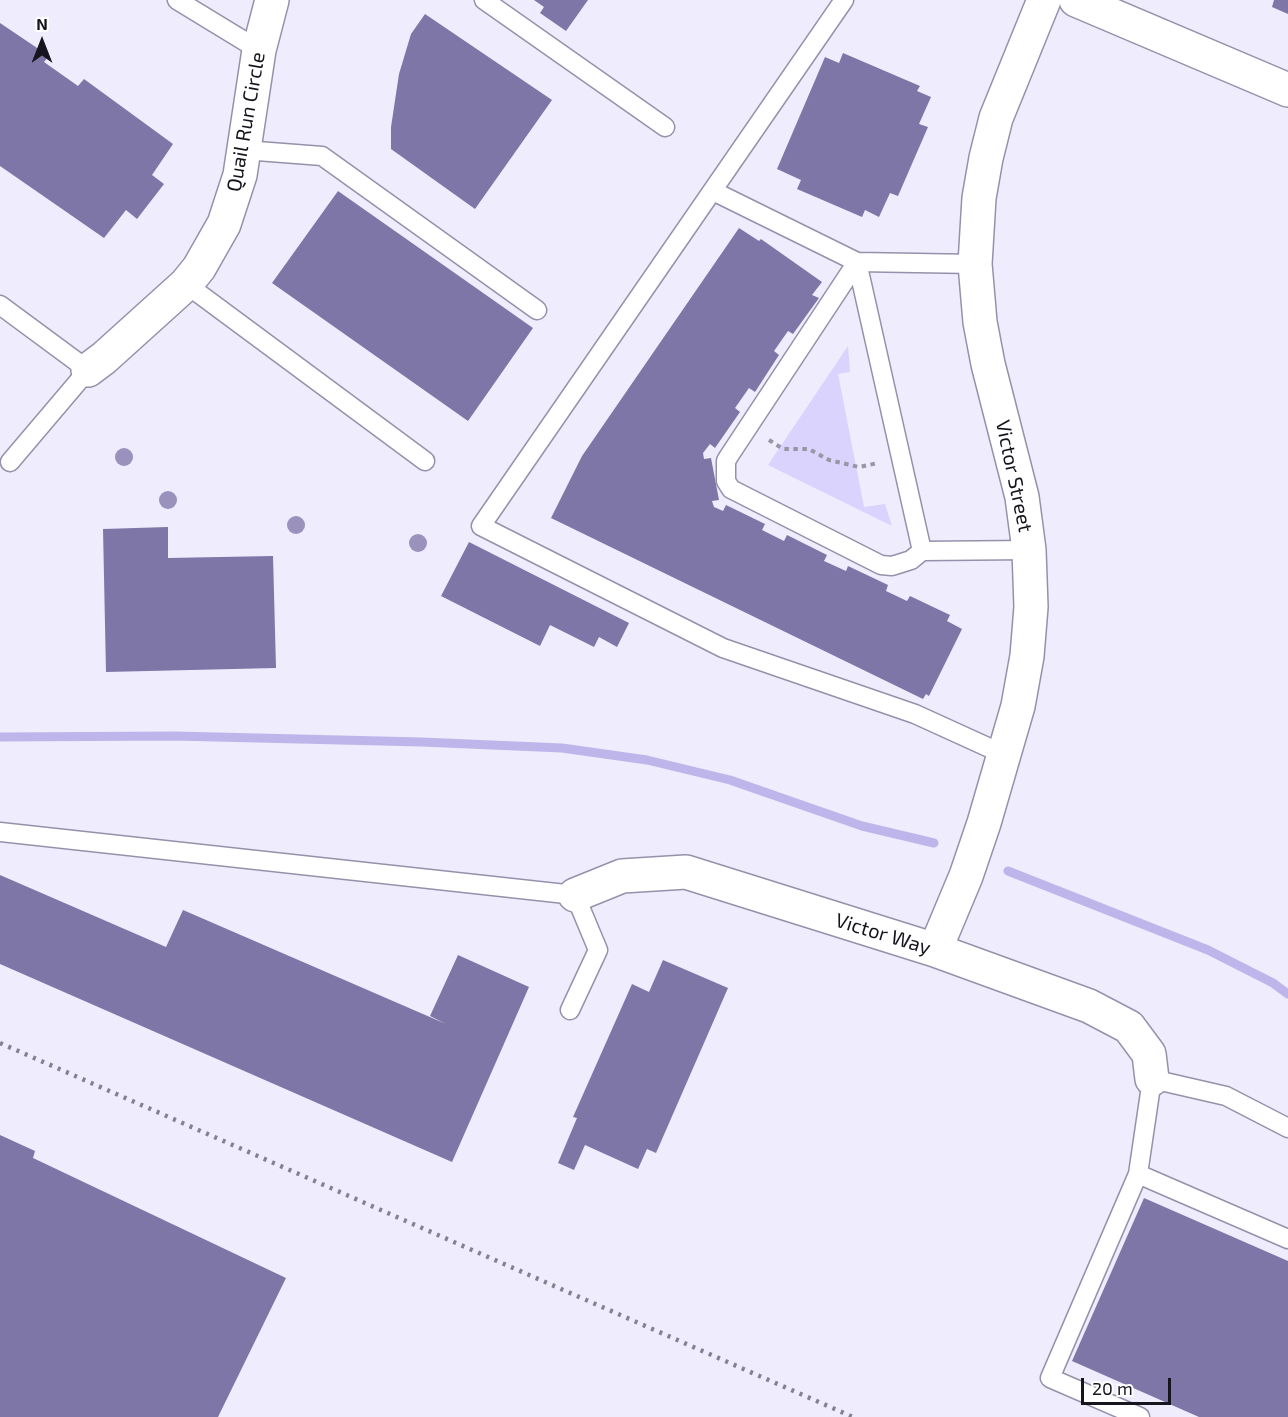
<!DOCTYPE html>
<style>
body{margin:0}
#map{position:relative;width:1288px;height:1417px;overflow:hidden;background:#eeecfd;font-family:"Exo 2",sans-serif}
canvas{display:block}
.north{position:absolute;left:12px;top:12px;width:60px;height:60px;-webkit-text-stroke:4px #fff;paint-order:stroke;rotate:0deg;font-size:16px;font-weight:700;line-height:24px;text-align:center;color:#16141d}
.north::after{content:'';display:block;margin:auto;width:21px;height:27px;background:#16141d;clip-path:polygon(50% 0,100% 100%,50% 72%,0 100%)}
.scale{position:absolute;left:1081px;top:1378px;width:90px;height:27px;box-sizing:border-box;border:3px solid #16141d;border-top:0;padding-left:8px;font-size:18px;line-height:21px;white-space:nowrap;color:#16141d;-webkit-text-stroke:4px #fff;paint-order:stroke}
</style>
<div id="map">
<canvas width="1288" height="1417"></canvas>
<div class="north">N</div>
<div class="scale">20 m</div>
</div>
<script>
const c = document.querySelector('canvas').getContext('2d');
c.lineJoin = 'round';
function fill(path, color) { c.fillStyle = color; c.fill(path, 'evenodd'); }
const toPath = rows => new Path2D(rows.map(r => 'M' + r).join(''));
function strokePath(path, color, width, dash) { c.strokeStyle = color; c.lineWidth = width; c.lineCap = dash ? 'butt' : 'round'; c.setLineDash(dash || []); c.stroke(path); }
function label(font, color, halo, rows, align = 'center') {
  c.font = font + ' "Exo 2",sans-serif'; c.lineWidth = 4.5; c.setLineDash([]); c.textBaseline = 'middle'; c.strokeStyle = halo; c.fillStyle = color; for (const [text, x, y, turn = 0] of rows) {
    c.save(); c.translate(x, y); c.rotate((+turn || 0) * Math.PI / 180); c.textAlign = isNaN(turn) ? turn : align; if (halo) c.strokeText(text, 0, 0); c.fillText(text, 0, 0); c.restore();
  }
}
const green = toPath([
 [848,346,850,372,838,374,864,507,885,504,892,526,768,465]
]);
const stream = toPath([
 [0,737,175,736,422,742,562,748,647,760,730,780,862,826,934,843],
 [1008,871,1208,950,1273,983,1288,994]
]);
const building = toPath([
 [534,0,588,0,566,31,540,13,544,7],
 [1274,0,1288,0,1288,14,1272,7],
 [425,14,552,100,475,209,391,149,391,127,399,74,411,34],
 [0,23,49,56,44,62,78,86,84,79,173,144,152,175,164,184,137,219,126,210,104,238,0,166],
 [843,53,920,86,917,91,931,97,919,124,928,127,898,196,890,193,879,217,865,210,862,217,797,189,801,180,777,169,825,57,839,63],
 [338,191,533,328,468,421,272,283],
 [739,228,759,241,761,239,822,282,812,295,819,298,793,334,788,331,774,351,779,355,755,392,749,388,735,408,740,412,715,448,710,444,703,453,704,459,711,458,719,500,712,501,714,507,723,511,726,505,765,524,762,530,784,541,787,535,827,555,824,561,846,571,848,566,888,585,886,591,907,601,910,596,950,615,947,621,962,629,929,696,926,694,923,699,551,518,582,456],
 [168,527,168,558,273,556,276,668,106,672,103,529],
 [469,542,629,623,617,647,599,637,594,647,550,625,540,646,441,596],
 [0,875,166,947,183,910,446,1024,430,1016,458,955,529,987,452,1162,0,964],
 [663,960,728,988,656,1153,647,1149,638,1169,585,1145,574,1170,558,1163,577,1118,573,1117,632,984,649,992],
 [0,1135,35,1151,33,1158,286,1278,218,1417,0,1417],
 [1144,1198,1288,1261,1288,1417,1199,1417,1072,1361]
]);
const path = toPath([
 [769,440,783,449,809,449,829,460,859,467,878,463]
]);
const service = toPath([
 [177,0,259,50],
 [484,0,665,127],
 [844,0,481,526,723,648,915,714,1005,755],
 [244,150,322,156,537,310],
 [713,191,857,262,975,264],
 [857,262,922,551,911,560,892,566,881,565,731,489,726,481,726,461,729,456,857,262],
 [186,284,425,461],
 [0,305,88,370,10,462],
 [922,551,1029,550],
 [0,832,575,895,598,950,570,1010],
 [1138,1174,1152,1079,1226,1096,1288,1128],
 [1140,1417,1050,1378,1138,1174,1288,1239]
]);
const minor = toPath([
 [88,370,104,358,186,284,199,268,224,224,240,175,259,50,272,0],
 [575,895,622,876,686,872,935,950,1089,1006,1129,1027,1149,1054,1152,1079],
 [935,950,966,876,984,823,1018,706,1027,656,1031,607,1029,550,1022,497,988,364,980,322,975,264,979,198,986,158,996,118,1044,0]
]);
const secondary = toPath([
 [1076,0,1288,90]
]);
const rail = toPath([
 [0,1043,853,1417]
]);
const trees = [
 [124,457],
 [168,500],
 [296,525],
 [418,543]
];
const streetNames = [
 ["Quail Run Circle",246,122,-80],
 ["Victor Street",1014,476,78],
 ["Victor Way",883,934,17]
];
fill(green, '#d9d3fd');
strokePath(stream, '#beb6eb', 9);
fill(building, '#7e76a7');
strokePath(service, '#9591aa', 21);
strokePath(minor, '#9591aa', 36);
strokePath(secondary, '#9591aa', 36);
strokePath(path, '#9896a3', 4, [4.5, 4.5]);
strokePath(service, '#fff', 18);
strokePath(minor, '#fff', 33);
strokePath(secondary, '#fff', 33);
strokePath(rail, '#83818e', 4.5, [3, 6]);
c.fillStyle = '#9a91bd';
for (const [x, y] of trees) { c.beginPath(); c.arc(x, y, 9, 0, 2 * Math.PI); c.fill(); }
label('20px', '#16141d', '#fff', streetNames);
</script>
